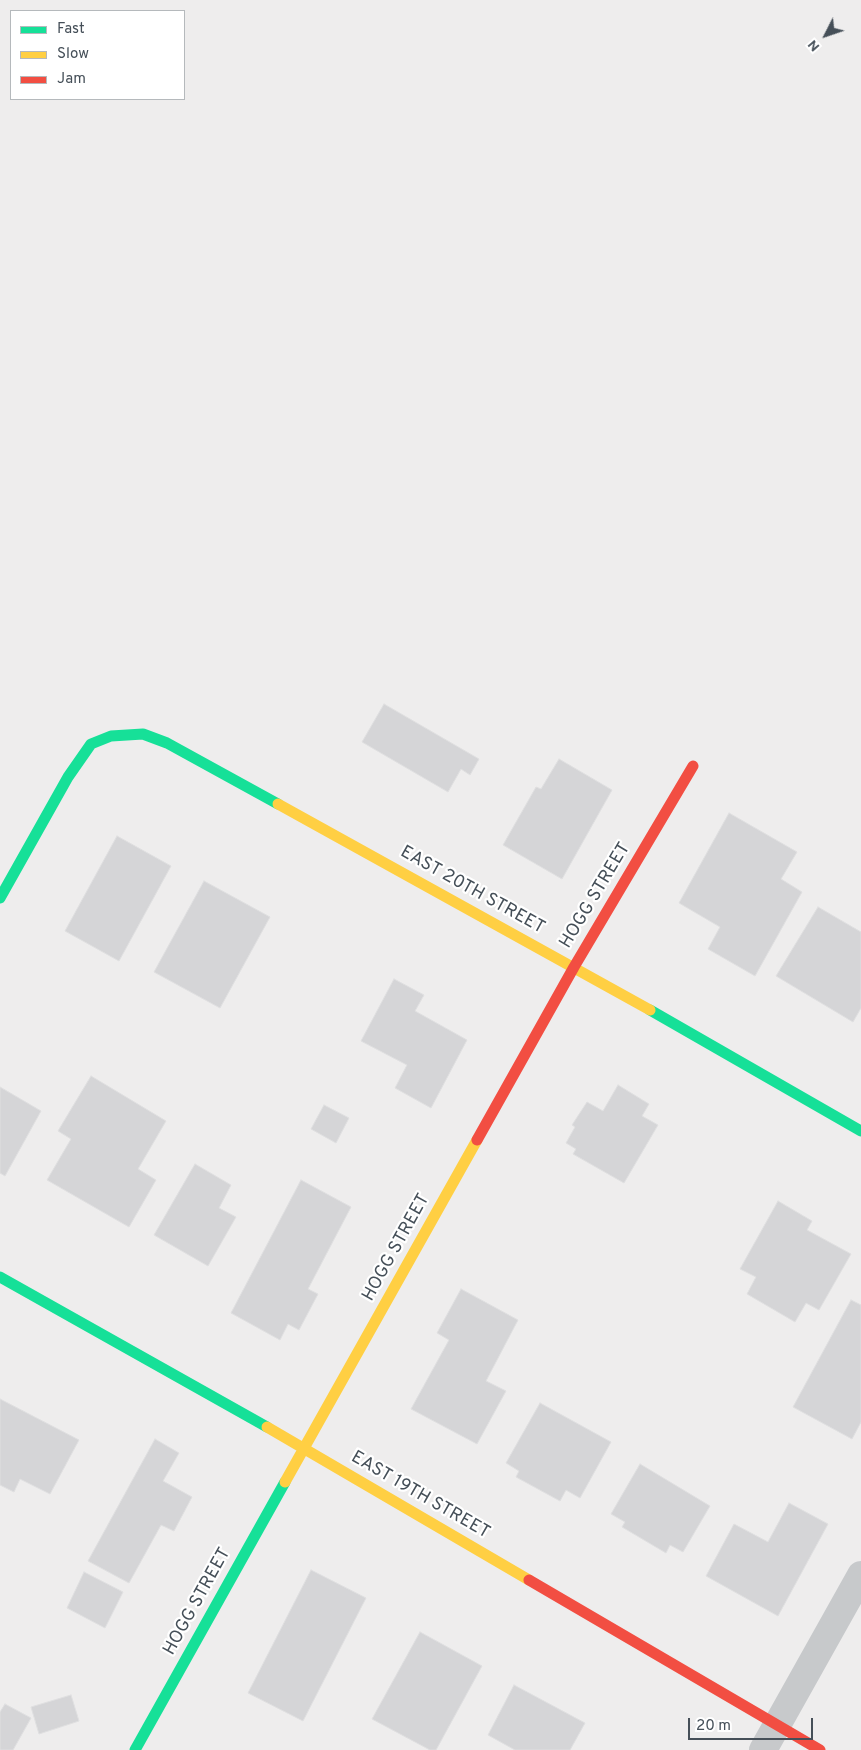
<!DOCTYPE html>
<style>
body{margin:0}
#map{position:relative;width:861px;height:1750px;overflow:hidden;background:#eeeded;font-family:Overpass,sans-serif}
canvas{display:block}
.legend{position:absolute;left:10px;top:10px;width:175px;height:90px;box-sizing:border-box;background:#fff;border:1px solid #b5b9bc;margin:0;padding:6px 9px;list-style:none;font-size:15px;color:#454f58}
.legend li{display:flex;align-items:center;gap:10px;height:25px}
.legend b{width:25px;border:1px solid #b5b9bc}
.north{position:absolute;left:801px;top:10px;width:50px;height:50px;-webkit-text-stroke:4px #fff;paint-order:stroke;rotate:229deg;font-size:14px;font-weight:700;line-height:20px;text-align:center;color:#454f58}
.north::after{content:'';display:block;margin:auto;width:18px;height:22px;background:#454f58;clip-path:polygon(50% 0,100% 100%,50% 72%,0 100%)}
.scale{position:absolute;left:688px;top:1718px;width:125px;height:22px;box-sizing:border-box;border:2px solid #454f58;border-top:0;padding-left:6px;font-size:15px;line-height:18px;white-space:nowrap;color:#454f58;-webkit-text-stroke:4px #fff;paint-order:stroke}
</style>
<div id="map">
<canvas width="861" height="1750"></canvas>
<ul class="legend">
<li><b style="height:6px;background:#16e098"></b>Fast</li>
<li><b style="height:6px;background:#ffcf43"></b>Slow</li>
<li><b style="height:6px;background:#f24e42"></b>Jam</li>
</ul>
<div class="north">N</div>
<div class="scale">20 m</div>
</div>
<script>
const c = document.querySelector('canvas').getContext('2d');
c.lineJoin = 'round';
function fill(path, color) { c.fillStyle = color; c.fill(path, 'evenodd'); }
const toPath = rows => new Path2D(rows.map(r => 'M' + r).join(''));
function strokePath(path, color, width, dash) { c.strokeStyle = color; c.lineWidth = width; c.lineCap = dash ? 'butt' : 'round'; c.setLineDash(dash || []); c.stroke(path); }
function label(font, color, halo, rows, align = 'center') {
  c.font = font + ' Overpass,sans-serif'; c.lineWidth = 4.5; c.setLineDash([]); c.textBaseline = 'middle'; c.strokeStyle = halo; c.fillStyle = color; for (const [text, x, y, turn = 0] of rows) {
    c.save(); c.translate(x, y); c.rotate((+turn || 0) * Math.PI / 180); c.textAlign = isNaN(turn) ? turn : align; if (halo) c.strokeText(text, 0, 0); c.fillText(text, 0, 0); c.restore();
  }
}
const building = toPath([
 [384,704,479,759,470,775,461,769,448,792,362,742,384,704],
 [559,759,612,790,562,879,503,845,536,787,541,789,559,759],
 [729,813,797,852,781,879,802,892,755,976,708,949,720,927,679,903,729,813],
 [117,836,171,866,119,961,65,931,117,836],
 [204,881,270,917,220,1008,154,972,204,881],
 [818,907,861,932,861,1008,853,1022,776,976,818,907],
 [394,979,424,995,415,1011,467,1040,431,1108,395,1088,407,1065,361,1041,394,979],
 [91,1076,166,1121,138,1169,156,1180,129,1227,47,1180,71,1139,58,1131,91,1076],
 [618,1085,649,1104,642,1116,658,1125,624,1183,573,1154,576,1149,566,1143,575,1127,572,1125,587,1102,603,1111,618,1085],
 [0,1087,41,1111,5,1176,0,1173,0,1087],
 [324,1105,349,1118,336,1143,311,1129,324,1105],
 [195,1164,231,1185,219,1208,236,1217,208,1266,154,1235,195,1164],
 [301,1180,351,1207,308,1289,318,1294,299,1330,288,1324,280,1340,231,1313,301,1180],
 [778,1201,812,1221,807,1230,851,1254,819,1310,806,1303,795,1322,747,1294,756,1277,740,1269,778,1201],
 [461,1289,518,1320,486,1381,506,1391,477,1444,411,1409,449,1340,437,1333,461,1289],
 [851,1300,861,1305,861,1422,852,1439,793,1407,851,1300],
 [0,1399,79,1440,50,1494,20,1479,14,1492,0,1485,0,1399],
 [540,1403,611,1442,580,1498,566,1490,560,1501,516,1477,519,1471,506,1463,540,1403],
 [155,1439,179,1453,163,1481,192,1497,174,1531,161,1525,129,1583,88,1561,155,1439],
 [640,1464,710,1506,683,1552,670,1545,666,1553,622,1527,625,1522,611,1514,640,1464],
 [789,1503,828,1524,778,1616,706,1576,734,1524,768,1542,789,1503],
 [311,1570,366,1598,303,1721,248,1693,311,1570],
 [84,1572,123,1592,105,1628,67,1608,84,1572],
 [420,1632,482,1666,436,1750,430,1750,372,1719,420,1632],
 [514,1685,585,1723,570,1750,515,1750,488,1735,514,1685],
 [71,1695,79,1721,39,1734,31,1707,71,1695],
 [5,1704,31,1718,13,1750,0,1750,0,1712,5,1704]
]);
const street = toPath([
 [763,1750,861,1575]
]);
const fast = toPath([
 [0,898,68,777,91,744,111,736,143,734,167,743,278,804],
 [650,1010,861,1131],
 [0,1277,267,1427],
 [135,1750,285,1482]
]);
const slow = toPath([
 [278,804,650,1010],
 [267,1427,529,1580],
 [285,1482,477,1140]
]);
const jam = toPath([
 [477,1140,574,967,693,766],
 [529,1580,820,1750]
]);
const streetNames = [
 ["EAST 20TH STREET",472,891,29],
 ["HOGG STREET",596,896,-59],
 ["HOGG STREET",397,1248,-61],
 ["EAST 19TH STREET",420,1496,30],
 ["HOGG STREET",198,1602,-61]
];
fill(building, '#d5d5d7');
strokePath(building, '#dfdfe0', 1);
strokePath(street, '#c7c9cb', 28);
strokePath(fast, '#16e098', 11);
strokePath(slow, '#ffcf43', 11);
strokePath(jam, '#f24e42', 11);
label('18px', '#454f58', '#fff', streetNames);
</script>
